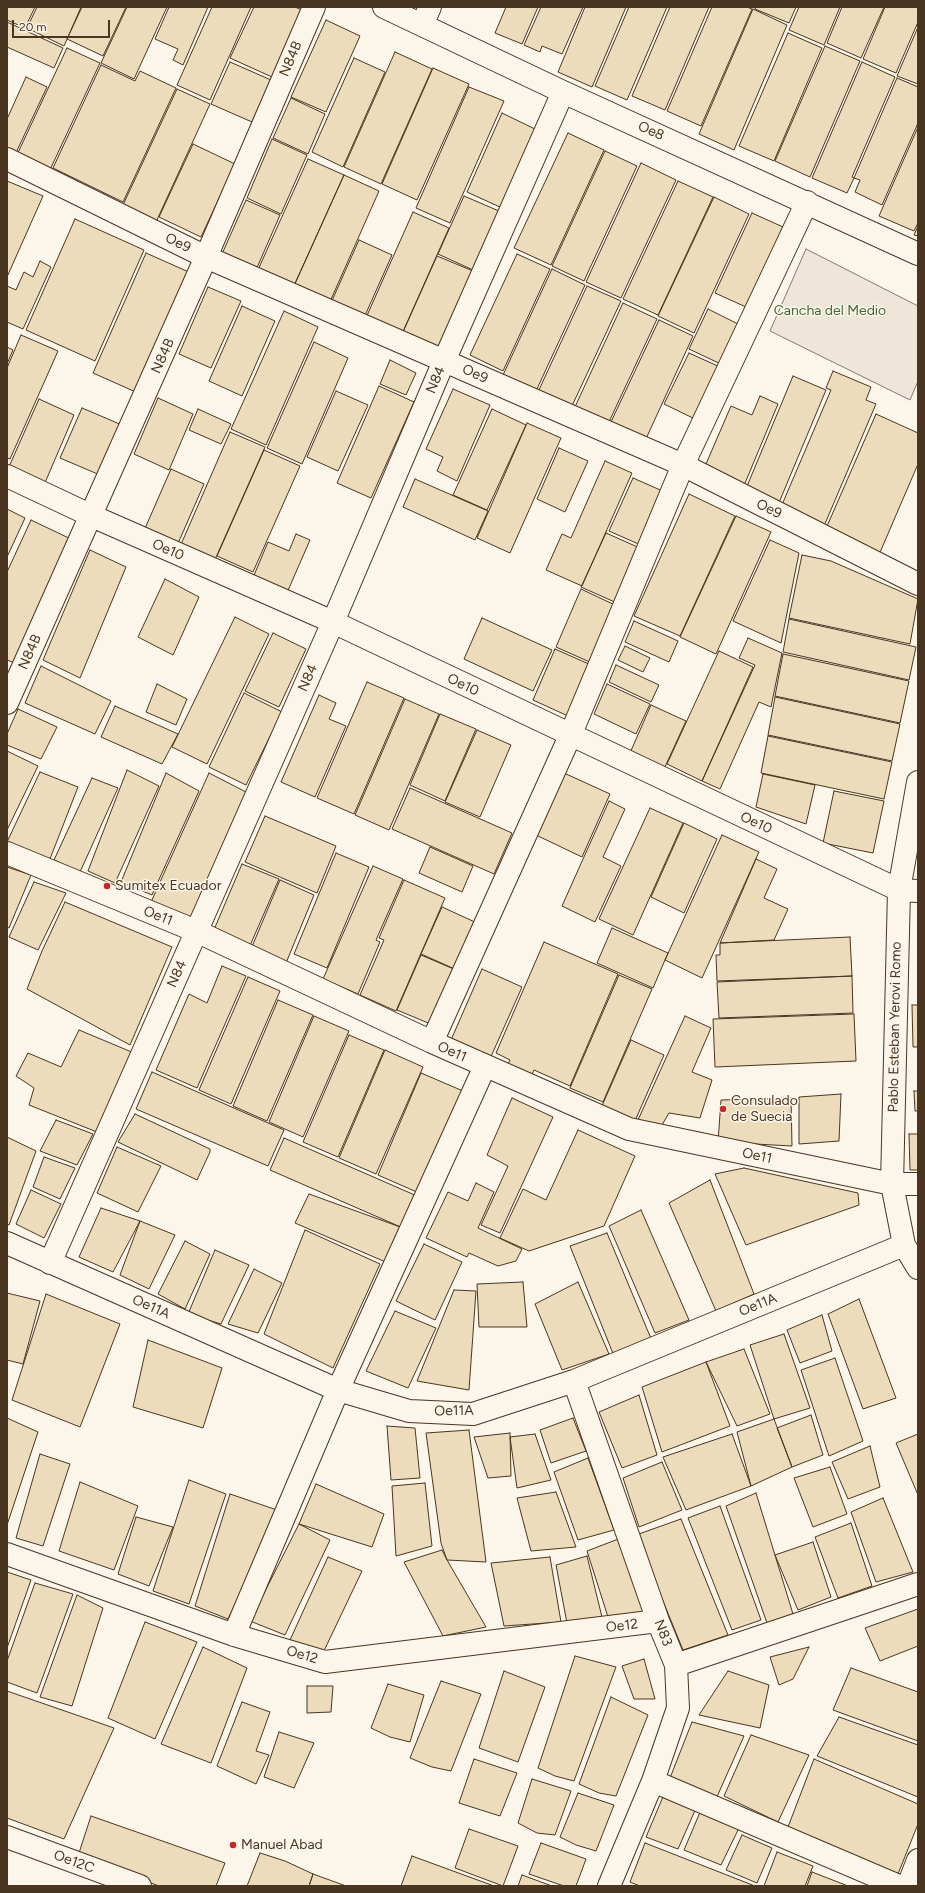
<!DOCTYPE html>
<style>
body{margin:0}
#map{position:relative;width:925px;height:1893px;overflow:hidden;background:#fbf6e9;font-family:Figtree,sans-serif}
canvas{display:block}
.frame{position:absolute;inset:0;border:8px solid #4a3520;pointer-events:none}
.scale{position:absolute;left:12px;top:20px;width:98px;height:18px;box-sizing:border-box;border:2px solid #4a3520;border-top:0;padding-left:5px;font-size:12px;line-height:14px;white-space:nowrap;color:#4a3520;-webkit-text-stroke:3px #fbf6e9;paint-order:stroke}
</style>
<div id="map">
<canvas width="925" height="1893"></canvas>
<div class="frame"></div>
<div class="scale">20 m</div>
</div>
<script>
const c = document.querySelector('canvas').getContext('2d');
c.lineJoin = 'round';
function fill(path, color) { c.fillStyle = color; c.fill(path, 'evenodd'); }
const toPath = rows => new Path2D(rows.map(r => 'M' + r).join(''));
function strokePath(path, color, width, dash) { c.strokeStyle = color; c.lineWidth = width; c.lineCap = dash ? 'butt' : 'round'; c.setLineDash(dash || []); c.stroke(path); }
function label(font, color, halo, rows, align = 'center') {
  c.font = font + ' Figtree,sans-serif'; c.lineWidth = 3; c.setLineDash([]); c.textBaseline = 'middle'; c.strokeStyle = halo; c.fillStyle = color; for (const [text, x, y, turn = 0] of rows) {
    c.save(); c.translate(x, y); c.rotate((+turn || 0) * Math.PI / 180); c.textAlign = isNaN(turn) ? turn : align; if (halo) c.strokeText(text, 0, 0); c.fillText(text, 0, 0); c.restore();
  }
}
const green = toPath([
 [806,249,918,306,918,381,910,400,770,331,806,249]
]);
const building = toPath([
 [7,7,35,7,25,28,7,20,7,7],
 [37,7,81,7,64,46,27,28,37,7],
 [82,7,126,7,103,56,67,39,82,7],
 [127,7,167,7,134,79,101,63,127,7],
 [169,7,208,7,183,65,173,60,178,49,155,39,169,7],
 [212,7,251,7,210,100,177,85,212,7],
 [254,7,295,7,302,10,272,77,230,58,254,7],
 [506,7,538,7,522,44,495,33,506,7],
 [541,7,583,7,562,54,542,46,540,52,524,45,541,7],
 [585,7,626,7,592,87,558,72,585,7],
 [629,7,667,7,627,100,595,86,629,7],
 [670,7,709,7,665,110,632,96,670,7],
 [712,7,747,7,752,9,701,126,667,111,712,7],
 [756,7,796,7,789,23,755,9,756,7],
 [799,7,840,7,824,45,789,30,799,7],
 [842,7,884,7,861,58,827,43,842,7],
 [885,7,918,7,918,22,896,73,863,59,885,7],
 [753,9,787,25,734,150,699,134,753,9],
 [326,20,360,36,326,112,291,97,326,20],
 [7,22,63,48,54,68,7,47,7,22],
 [918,27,918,84,897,76,918,27],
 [788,33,822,48,774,161,739,146,788,33],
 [825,46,860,61,810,177,775,161,825,46],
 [67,48,100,63,48,174,15,159,67,48],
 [395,52,432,69,381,184,344,167,395,52],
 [354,58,385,72,343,167,312,152,354,58],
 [230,62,271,80,252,122,211,104,230,62],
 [862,62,895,77,852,177,854,178,847,193,812,178,862,62],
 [101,65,135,81,140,71,176,88,123,202,53,168,101,65],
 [433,68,469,84,417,200,382,184,433,68],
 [26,77,47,87,13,159,7,156,7,119,26,77],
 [897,78,918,87,918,123,882,205,855,192,860,180,854,178,897,78],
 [469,87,504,101,450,223,416,208,469,87],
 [177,89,210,104,156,222,122,207,177,89],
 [291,98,325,114,308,154,273,138,291,98],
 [502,113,537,130,502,208,467,192,502,113],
 [918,127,918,223,914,231,879,216,918,127],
 [568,133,604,150,551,265,514,248,568,133],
 [272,139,307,155,281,214,247,198,272,139],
 [193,144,235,164,201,237,159,217,193,144],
 [605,151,637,166,584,281,552,266,605,151],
 [308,159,344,175,293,288,257,272,308,159],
 [641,163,676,180,621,298,586,282,641,163],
 [344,175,379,191,329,304,293,288,344,175],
 [7,181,43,196,7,277,7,181],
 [678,181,713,197,658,315,623,299,678,181],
 [464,196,499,211,473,270,438,254,464,196],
 [714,197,749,214,694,333,658,316,714,197],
 [246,200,280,215,256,270,222,254,246,200],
 [413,212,449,228,401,336,365,320,413,212],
 [752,213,783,227,746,307,715,293,752,213],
 [75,219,144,250,95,361,26,330,75,219],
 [918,226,918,236,914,235,918,226],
 [359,240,392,255,363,320,330,305,359,240],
 [146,253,191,273,138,393,93,373,146,253],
 [517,254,550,269,503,371,470,355,517,254],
 [437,256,473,271,439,348,403,332,437,256],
 [40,261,51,267,23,329,7,322,7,286,16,290,24,272,33,277,40,261],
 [552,269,585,285,536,391,503,375,552,269],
 [587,286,621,301,571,408,538,392,587,286],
 [208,287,241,301,211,368,179,354,208,287],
 [623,303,657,319,608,424,574,409,623,303],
 [242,306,275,321,242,396,209,381,242,306],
 [708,309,742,326,723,365,689,349,708,309],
 [284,311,318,327,266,445,231,429,284,311],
 [659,320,693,336,645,441,610,424,659,320],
 [21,335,58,351,10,459,7,458,7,368,21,335],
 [314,342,348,358,302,464,267,448,314,342],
 [7,347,13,350,7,364,7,347],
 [689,353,722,368,697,420,664,404,689,353],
 [390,360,416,373,406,395,380,384,390,360],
 [833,371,871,387,866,400,876,404,824,526,781,507,831,390,826,388,833,371],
 [793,376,826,390,778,505,745,491,793,376],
 [379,386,414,402,371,498,337,483,379,386],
 [453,389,490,405,457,481,437,471,443,457,426,449,453,389],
 [336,391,368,405,338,471,307,457,336,391],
 [760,396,778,404,743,488,703,471,731,406,752,415,760,396],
 [158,398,193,414,169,470,134,454,158,398],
 [39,399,74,415,44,485,8,469,39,399],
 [82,408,122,425,100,475,60,458,82,408],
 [198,409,231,424,221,444,189,430,198,409],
 [492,409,526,425,487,510,453,495,492,409],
 [876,414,918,433,918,464,878,557,824,533,876,414],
 [527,423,561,438,510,553,477,538,527,423],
 [230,432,265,447,213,564,179,549,230,432],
 [559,448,588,461,565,512,537,499,559,448],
 [264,450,300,466,253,572,217,556,264,450],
 [605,461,632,473,582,586,546,570,562,534,571,538,605,461],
 [171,469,204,484,176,548,143,533,171,469],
 [633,478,667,493,643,546,609,531,633,478],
 [415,479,488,511,475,540,403,507,415,479],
 [689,494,735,516,680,636,634,616,689,494],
 [7,509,25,518,7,557,7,509],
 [736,516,771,532,716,654,680,637,736,516],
 [31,520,73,540,17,664,7,660,7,572,31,520],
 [606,533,642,549,617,603,581,587,606,533],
 [296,534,310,540,286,595,252,580,268,542,289,551,296,534],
 [770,540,799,553,781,643,733,621,770,540],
 [90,550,126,567,80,678,43,660,90,550],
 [802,555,831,561,918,599,910,644,789,618,802,555],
 [165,579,199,597,173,655,138,637,165,579],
 [581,589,617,606,592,663,556,647,581,589],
 [235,617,269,634,207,764,172,747,235,617],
 [482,618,552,650,533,691,464,659,482,618],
 [789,619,916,647,909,680,783,652,789,619],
 [634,621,678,641,669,662,625,642,634,621],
 [273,633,306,649,279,707,245,691,273,633],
 [748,638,782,653,771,707,759,702,720,789,702,781,755,665,739,658,748,638],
 [625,646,650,658,643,672,618,660,625,646],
 [555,649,591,665,568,716,533,700,555,649],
 [719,651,753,667,702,781,667,764,719,651],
 [783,654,909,681,900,723,775,696,783,654],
 [616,665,659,685,651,702,609,682,616,665],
 [41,666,111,701,95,734,25,703,41,666],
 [367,682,404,698,354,814,317,798,367,682],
 [157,684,187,699,176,725,146,712,157,684],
 [607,684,650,704,636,734,594,714,607,684],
 [244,693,282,712,246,785,209,767,244,693],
 [319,695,336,703,329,719,346,726,315,797,281,782,319,695],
 [775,697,900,724,892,761,768,735,775,697],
 [405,699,439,714,389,830,355,815,405,699],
 [651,705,686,721,664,769,630,753,651,705],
 [115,706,178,734,162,764,101,737,115,706],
 [18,709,57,727,41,759,7,745,7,734,18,709],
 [440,714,476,729,445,801,410,785,440,714],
 [477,730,511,745,480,817,445,802,477,730],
 [768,736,892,762,884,799,761,773,768,736],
 [7,751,38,766,7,830,7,751],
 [127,770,159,786,115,883,88,871,127,770],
 [40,772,78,787,48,864,7,842,40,772],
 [166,773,199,791,152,895,121,882,166,773],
 [209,773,246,792,191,921,151,902,209,773],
 [564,773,610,794,582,857,536,835,564,773],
 [763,774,815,785,806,824,756,807,763,774],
 [92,778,118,788,80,872,54,860,92,778],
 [410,788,512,833,494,874,392,829,410,788],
 [834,791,884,801,873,853,823,843,834,791],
 [609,801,625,809,603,857,621,866,595,922,562,906,609,801],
 [650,808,683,823,633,935,599,919,650,808],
 [265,816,336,846,317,893,245,862,265,816],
 [684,823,717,839,684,913,651,897,684,823],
 [722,835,759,852,702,978,665,960,722,835],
 [430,847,473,866,462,892,419,873,430,847],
 [336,853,369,867,327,968,294,954,336,853],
 [756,859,777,869,764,898,788,909,774,940,720,943,756,859],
 [242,864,279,879,249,948,213,932,242,864],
 [373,866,403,879,376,940,380,942,358,994,323,979,373,866],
 [7,867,31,875,9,928,7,927,7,867],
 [280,880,314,895,286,963,251,949,280,880],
 [404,880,445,898,396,1011,360,995,384,940,379,938,404,880],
 [34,882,66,893,38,950,9,937,34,882],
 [65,902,172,947,130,1045,27,989,42,951,65,902],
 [442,907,477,923,457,970,421,954,442,907],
 [612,928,668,953,653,988,597,963,612,928],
 [850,937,852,976,717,981,716,955,720,955,720,943,850,937],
 [544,942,618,974,570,1086,534,1070,530,1078,506,1068,510,1060,496,1053,544,942],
 [421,955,456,970,433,1025,397,1010,421,955],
 [222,966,246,976,197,1088,156,1070,189,994,207,1003,222,966],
 [482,969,522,987,489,1061,451,1040,482,969],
 [619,975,652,989,603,1102,570,1088,619,975],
 [852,976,853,1013,719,1018,717,982,852,976],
 [248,977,280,991,231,1104,199,1090,248,977],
 [278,1000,313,1015,267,1121,233,1106,278,1000],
 [912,1005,918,1005,918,1047,913,1047,912,1005],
 [854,1014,856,1061,715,1067,713,1019,854,1014],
 [314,1016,349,1031,303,1137,269,1122,314,1016],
 [685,1016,711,1028,692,1072,712,1080,700,1118,669,1113,662,1125,638,1120,685,1016],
 [79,1030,134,1053,97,1132,29,1105,34,1088,16,1076,28,1053,61,1067,79,1030],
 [349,1035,384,1050,338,1157,303,1142,349,1035],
 [631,1040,664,1055,634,1123,601,1108,631,1040],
 [385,1050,423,1067,376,1174,339,1158,385,1050],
 [152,1072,284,1130,268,1166,136,1109,152,1072],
 [421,1073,463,1091,419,1193,378,1175,421,1073],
 [914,1091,918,1091,918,1111,915,1111,914,1091],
 [841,1094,839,1141,799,1144,799,1097,841,1094],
 [512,1098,553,1117,500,1233,481,1225,508,1166,487,1155,512,1098],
 [791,1098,792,1146,718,1142,721,1100,791,1098],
 [135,1114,210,1149,210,1152,197,1180,118,1142,135,1114],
 [56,1120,93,1134,77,1165,40,1151,56,1120],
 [578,1130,635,1156,604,1226,529,1251,500,1238,523,1189,546,1200,578,1130],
 [909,1134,918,1134,918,1170,910,1170,909,1134],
 [7,1137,36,1151,9,1225,7,1224,7,1137],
 [284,1138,417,1196,403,1228,270,1170,284,1138],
 [117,1147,161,1166,138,1212,97,1193,117,1147],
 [44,1157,75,1168,60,1199,33,1187,44,1157],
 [744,1168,858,1193,859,1205,746,1245,715,1174,744,1168],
 [710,1180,754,1294,716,1311,669,1203,710,1180],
 [476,1183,494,1192,478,1228,522,1249,516,1261,498,1266,469,1253,467,1257,426,1238,448,1192,468,1201,476,1183],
 [31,1190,61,1204,44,1238,16,1224,31,1190],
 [309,1194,403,1228,388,1263,295,1223,309,1194],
 [101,1208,140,1221,113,1272,79,1257,101,1208],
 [641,1210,689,1320,655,1333,609,1226,641,1210],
 [140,1221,175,1235,149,1289,120,1275,140,1221],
 [305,1230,380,1264,333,1368,264,1334,305,1230],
 [607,1233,652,1341,614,1356,570,1246,607,1233],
 [185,1241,210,1254,185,1309,158,1294,185,1241],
 [424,1244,462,1262,435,1320,396,1301,424,1244],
 [215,1250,249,1265,221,1324,188,1314,215,1250],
 [254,1269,282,1283,258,1333,228,1324,254,1269],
 [523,1282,527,1327,479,1327,477,1284,523,1282],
 [578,1282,609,1354,562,1370,535,1304,578,1282],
 [454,1290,476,1291,469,1390,417,1381,454,1290],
 [7,1293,40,1301,23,1364,7,1360,7,1293],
 [46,1294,120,1324,80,1427,12,1400,46,1294],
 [859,1299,896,1398,863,1409,828,1314,859,1299],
 [395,1311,436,1328,408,1388,366,1371,395,1311],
 [822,1315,832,1351,800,1363,787,1330,822,1315],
 [784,1334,810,1408,774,1419,750,1345,784,1334],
 [148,1340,222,1368,203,1428,133,1407,148,1340],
 [744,1349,770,1414,737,1426,706,1362,744,1349],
 [835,1358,863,1441,829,1456,801,1370,835,1358],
 [706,1362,730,1426,662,1452,642,1387,706,1362],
 [639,1395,657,1455,622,1468,599,1412,639,1395],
 [811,1415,823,1455,792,1467,777,1428,811,1415],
 [7,1418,38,1432,7,1525,7,1418],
 [573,1418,586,1451,551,1463,540,1430,573,1418],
 [774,1419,792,1467,751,1486,737,1432,774,1419],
 [387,1426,415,1428,420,1478,391,1480,387,1426],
 [469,1430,486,1562,447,1560,441,1543,426,1433,469,1430],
 [510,1433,511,1476,488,1478,474,1437,510,1433],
 [535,1434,551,1480,517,1488,510,1437,535,1434],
 [732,1434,751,1486,686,1510,663,1457,732,1434],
 [918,1434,918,1495,896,1443,918,1434],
 [870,1446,880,1487,848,1499,832,1462,870,1446],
 [40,1454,70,1464,43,1546,16,1538,40,1454],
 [588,1458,614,1530,578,1540,554,1472,588,1458],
 [662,1462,682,1510,639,1527,623,1478,662,1462],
 [830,1467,847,1514,813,1527,794,1478,830,1467],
 [189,1480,226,1494,189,1604,153,1591,189,1480],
 [80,1482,138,1506,114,1570,59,1551,80,1482],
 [425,1483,432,1546,396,1556,392,1486,425,1483],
 [316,1484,384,1514,372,1547,299,1524,316,1484],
 [556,1492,576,1547,531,1551,517,1498,556,1492],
 [756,1493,793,1614,767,1623,726,1506,756,1493],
 [230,1494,280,1511,228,1619,195,1606,230,1494],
 [883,1498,913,1572,876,1582,851,1512,883,1498],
 [720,1506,761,1620,732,1630,688,1518,720,1506],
 [136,1517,173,1527,149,1586,118,1574,136,1517],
 [681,1519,728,1635,683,1650,636,1535,681,1519],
 [851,1523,872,1586,838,1598,815,1537,851,1523],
 [299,1524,330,1540,285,1635,250,1621,299,1524],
 [621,1538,645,1612,608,1617,587,1551,621,1538],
 [813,1542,831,1597,798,1610,775,1555,813,1542],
 [442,1550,447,1560,486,1627,443,1636,404,1562,442,1550],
 [587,1556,602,1617,567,1623,556,1565,587,1556],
 [328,1557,362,1571,322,1655,290,1640,328,1557],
 [550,1557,561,1622,504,1626,491,1563,550,1557],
 [7,1572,31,1580,7,1648,7,1572],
 [35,1583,73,1594,37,1693,7,1682,7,1661,35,1583],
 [77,1595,103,1608,72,1706,40,1697,77,1595],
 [918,1609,918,1646,880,1661,865,1628,918,1609],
 [145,1622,197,1642,155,1739,108,1718,145,1622],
 [203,1647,247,1668,211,1763,161,1744,203,1647],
 [809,1647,793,1679,779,1685,770,1657,809,1647],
 [575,1656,616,1667,574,1781,555,1776,538,1768,575,1656],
 [644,1659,655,1699,634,1699,622,1666,644,1659],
 [851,1668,918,1692,918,1741,833,1710,851,1668],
 [504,1671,545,1687,518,1762,479,1748,504,1671],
 [728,1671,769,1685,760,1728,699,1715,728,1671],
 [441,1681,481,1694,451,1771,432,1767,410,1758,441,1681],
 [388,1684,424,1695,410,1742,390,1737,371,1728,388,1684],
 [307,1686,333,1686,331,1712,307,1713,307,1686],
 [7,1691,114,1728,64,1839,7,1818,7,1691],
 [611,1697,648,1715,616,1796,599,1793,579,1784,611,1697],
 [242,1702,270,1712,256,1751,269,1755,256,1784,217,1766,242,1702],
 [839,1717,918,1745,918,1797,817,1756,839,1717],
 [692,1722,744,1736,716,1799,670,1778,692,1722],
 [279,1732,314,1743,294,1788,264,1777,279,1732],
 [751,1735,809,1755,778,1822,724,1796,751,1735],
 [474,1759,517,1773,500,1816,459,1803,474,1759],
 [814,1759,918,1804,918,1824,898,1874,788,1827,814,1759],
 [532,1779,571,1791,555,1835,537,1833,518,1823,532,1779],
 [665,1792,697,1806,678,1849,646,1837,665,1792],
 [578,1793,614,1805,596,1851,576,1845,560,1837,578,1793],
 [701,1810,739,1828,721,1865,684,1850,701,1810],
 [91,1816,225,1863,216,1886,159,1886,78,1856,91,1816],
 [469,1829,518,1846,503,1886,455,1868,469,1829],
 [742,1835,772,1848,757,1883,726,1870,742,1835],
 [541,1843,586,1859,576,1886,564,1886,529,1874,541,1843],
 [645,1843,755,1886,640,1886,630,1882,645,1843],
 [777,1852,813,1866,805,1886,764,1886,777,1852],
 [260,1853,285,1861,313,1874,309,1886,247,1886,260,1853],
 [412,1856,494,1886,401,1886,412,1856],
 [812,1872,848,1886,807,1886,812,1872],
 [313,1874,346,1886,309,1886,313,1874],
 [522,1875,552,1886,518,1886,522,1875]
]);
const minor = toPath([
 [384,7,563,92,918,254],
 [422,25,430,7],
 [7,159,206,257,683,465,918,584],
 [7,476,92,516,333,622,899,890,918,891],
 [7,703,206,257,314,7],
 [918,782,899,890,892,1184,904,1245,918,1268],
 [7,853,196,931,432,1042,629,1129,892,1184,918,1184],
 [432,1042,570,736,683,465,807,202],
 [7,1243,338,1390,409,1411,473,1414,574,1381,904,1245],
 [50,1263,333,622,444,361,563,92],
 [574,1381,658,1621,676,1665,678,1708,653,1781,609,1886],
 [7,1554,234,1635,325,1662,658,1621],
 [234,1635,338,1390,485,1066],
 [676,1665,918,1584],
 [653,1781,899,1886],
 [908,1886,918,1860]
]);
const major = toPath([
 [7,1837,140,1886]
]);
const markers = [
 [107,886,4,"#c62828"],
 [723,1109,4,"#c62828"],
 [233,1845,4,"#c62828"]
];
const streetNames = [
 ["N84B",291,59,-67],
 ["Oe8",651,131,24],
 ["Oe9",178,243,26],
 ["N84B",163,356,-66],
 ["Oe9",475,374,24],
 ["N84",436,380,-67],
 ["Oe9",769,509,27],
 ["Oe10",168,550,24],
 ["N84B",30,652,-66],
 ["N84",308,678,-66],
 ["Oe10",463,685,26],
 ["Oe10",756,823,25],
 ["Oe11",158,916,22],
 ["N84",177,974,-66],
 ["Pablo Esteban Yerovi Romo",895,1027,-89],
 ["Oe11",452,1052,24],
 ["Oe11",757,1156,12],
 ["Oe11A",758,1305,-22],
 ["Oe11A",151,1307,24],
 ["Oe11A",454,1411,-1],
 ["Oe12",622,1626,-7],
 ["N83",663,1633,69],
 ["Oe12",302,1655,17],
 ["Oe12C",74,1862,20]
];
const parkNames = [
 ["Cancha del Medio",830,311]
];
const poiNames = [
 ["Sumitex Ecuador",115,886],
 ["Consulado",731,1101],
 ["de Suecia",731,1117],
 ["Manuel Abad",241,1845]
];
fill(green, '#ede6d9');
strokePath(green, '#887966', 1);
fill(building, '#ecdcbc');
strokePath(building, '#4a3520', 1);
strokePath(minor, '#4a3520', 24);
strokePath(major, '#4a3520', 24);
strokePath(minor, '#fbf6e9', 22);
strokePath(major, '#fbf6e9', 22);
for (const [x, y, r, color] of markers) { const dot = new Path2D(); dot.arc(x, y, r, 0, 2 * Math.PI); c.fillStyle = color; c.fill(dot); strokePath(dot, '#fbf6e9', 1.5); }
label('14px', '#4a3520', '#fbf6e9', streetNames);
label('14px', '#436837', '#fbf6e9', parkNames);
label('14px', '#4a3520', '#fbf6e9', poiNames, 'left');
</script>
